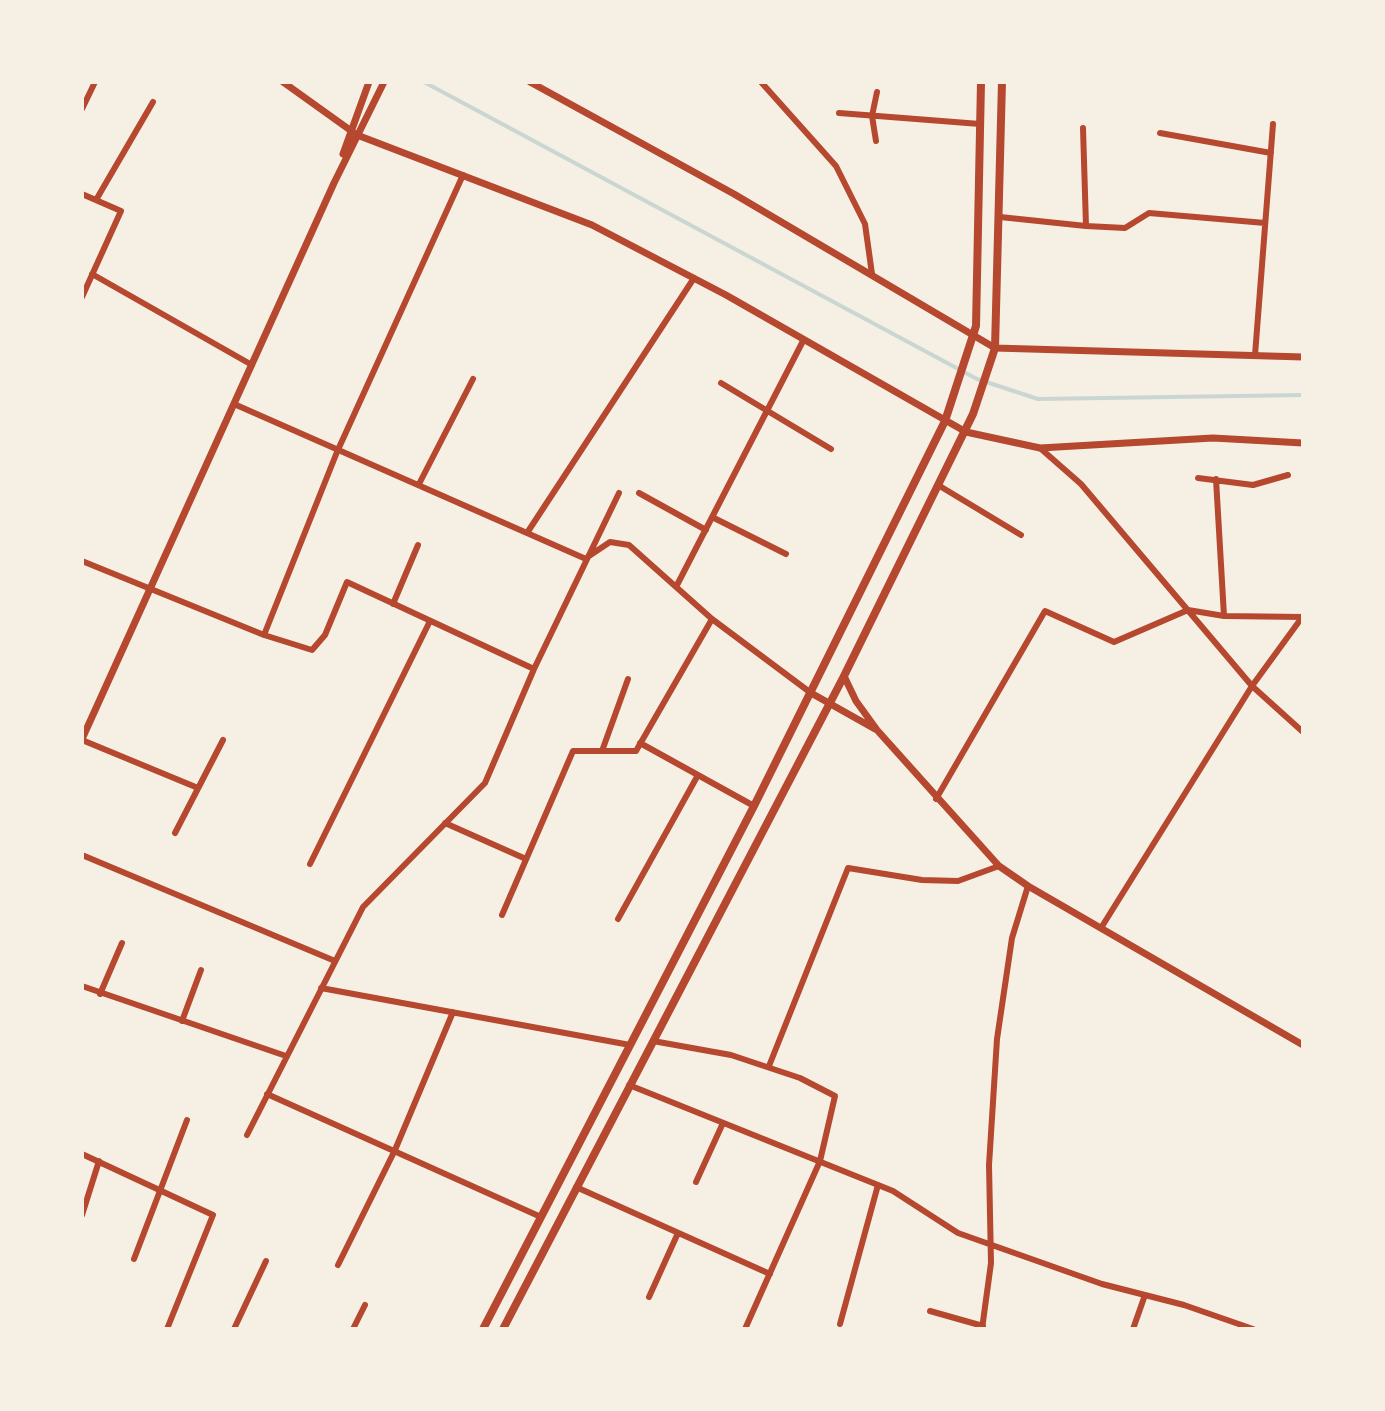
<!DOCTYPE html>
<style>
body{margin:0}
#map{position:relative;width:1385px;height:1411px;overflow:hidden;background:#f6efe4;font-family:"DejaVu Sans",sans-serif}
canvas{display:block}
.frame{position:absolute;inset:0;border:84px solid #f6efe4;pointer-events:none}
</style>
<div id="map">
<canvas width="1385" height="1411"></canvas>
<div class="frame"></div>
</div>
<script>
const c = document.querySelector('canvas').getContext('2d');
c.lineJoin = 'round';
const toPath = rows => new Path2D(rows.map(r => 'M' + r).join(''));
function strokePath(path, color, width, dash) { c.strokeStyle = color; c.lineWidth = width; c.lineCap = dash ? 'butt' : 'round'; c.setLineDash(dash || []); c.stroke(path); }
const stream = toPath([
 [424,82,977,379,1038,399,1303,395]
]);
const minor = toPath([
 [761,82,836,166,865,224,872,274],
 [82,109,95,82],
 [839,113,980,124],
 [1083,128,1086,226,1125,228,1149,213,1265,223],
 [1160,133,1271,153],
 [876,141,872,116,877,92],
 [82,194,121,211,82,297],
 [96,200,153,102],
 [1000,217,1086,226],
 [92,274,252,365],
 [1255,355,1273,124],
 [721,383,831,449],
 [234,404,586,559],
 [1040,448,1081,484,1252,686,1303,732],
 [1198,478,1253,485,1288,475],
 [1216,479,1224,616],
 [419,484,473,379],
 [938,485,1021,535],
 [639,493,706,530],
 [712,517,786,554],
 [527,533,694,278],
 [589,556,610,542,629,545,712,619,811,693],
 [82,561,264,635,312,650,325,635,347,582,534,669],
 [676,587,803,341],
 [393,604,418,545],
 [264,635,337,452,463,175],
 [82,740,198,788],
 [640,743,754,806],
 [602,751,628,679],
 [936,799,1045,611,1114,642,1188,610,1224,616,1302,617],
 [445,823,526,859],
 [175,833,223,740],
 [82,855,335,961],
 [310,864,430,621],
 [502,915,573,751,636,751,712,619],
 [618,919,698,775],
 [1101,928,1252,686,1303,616],
 [82,986,286,1056],
 [321,988,630,1045],
 [100,994,122,943],
 [182,1021,201,970],
 [653,1041,731,1055,800,1078,835,1096,820,1161,745,1329],
 [769,1066,848,868,922,880,958,881,999,866],
 [629,1085,893,1191,958,1233,1102,1284,1184,1305,1253,1329],
 [267,1094,541,1217],
 [247,1135,363,907,485,783,534,669,619,493],
 [82,1154,213,1215,167,1329],
 [696,1182,723,1123],
 [576,1187,770,1274],
 [82,1215,99,1161],
 [134,1259,187,1120],
 [338,1265,395,1150,453,1012],
 [649,1297,678,1233],
 [930,1311,983,1326],
 [840,1324,878,1185],
 [234,1329,266,1261],
 [353,1329,365,1305],
 [982,1329,991,1263,989,1165,997,1039,1012,938,1028,886],
 [1133,1329,1145,1295]
]);
const tertiary = toPath([
 [283,82,357,135,592,225,726,295,966,432,1040,448,1213,438,1303,443],
 [530,82,734,194,995,348,1303,357],
 [343,154,369,82],
 [844,676,856,701,877,730,999,866,1028,886,1303,1045],
 [811,693,875,729],
 [82,739,334,183,384,82]
]);
const secondary = toPath([
 [483,1329,754,806,945,421,976,326,981,82],
 [503,1329,844,676,973,414,995,348,1002,82]
]);
strokePath(stream, '#c9d6d2', 4);
strokePath(minor, '#b5482f', 6);
strokePath(tertiary, '#b5482f', 7);
strokePath(secondary, '#b5482f', 8);
</script>
